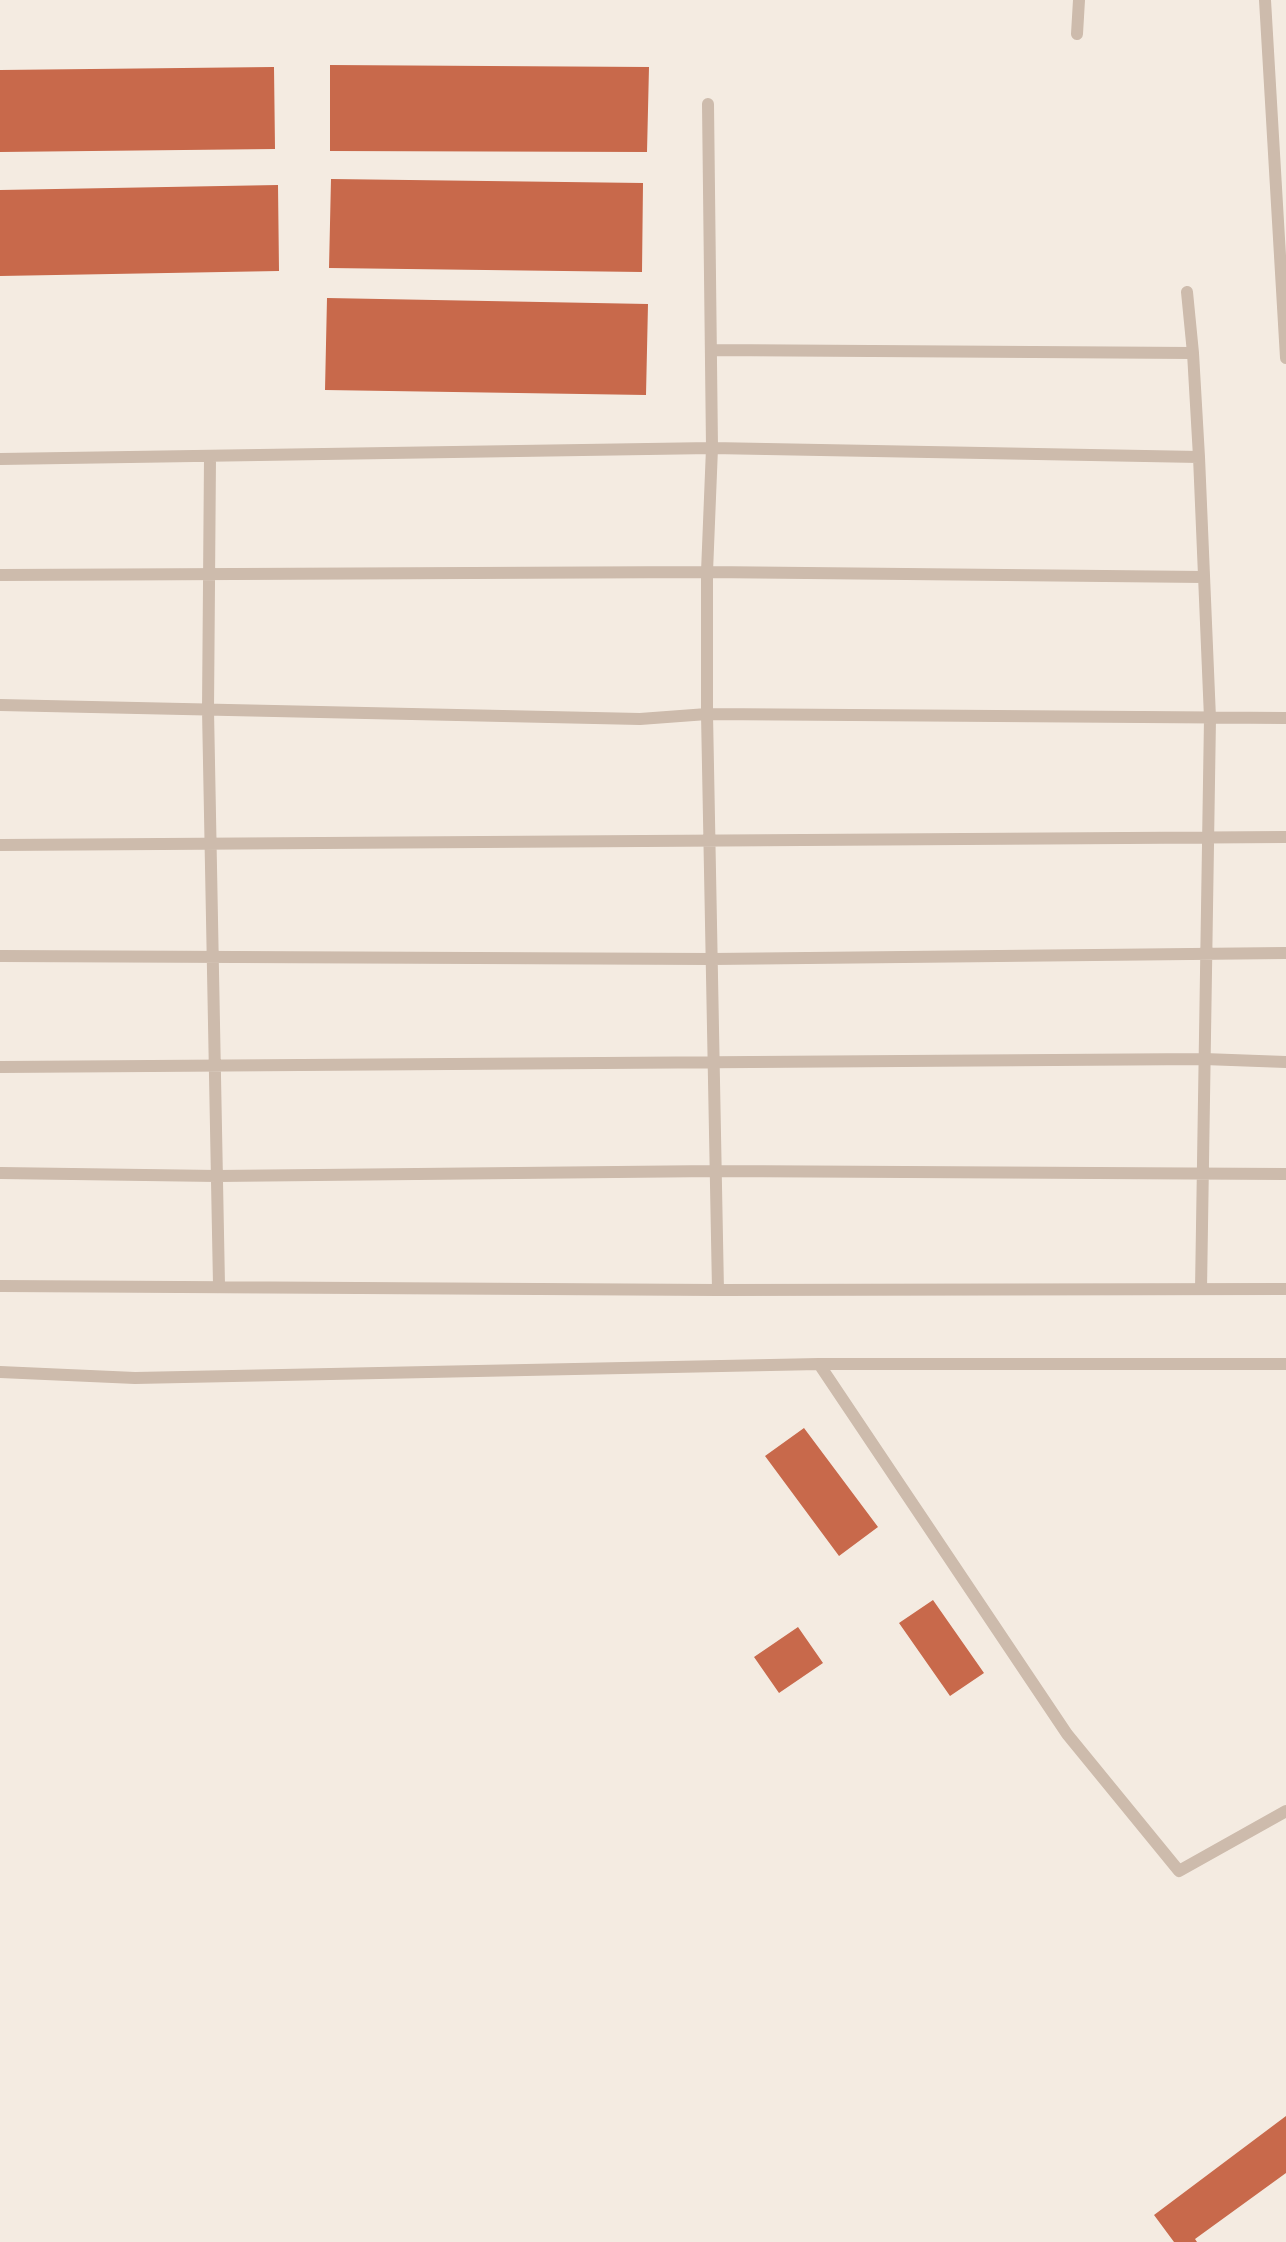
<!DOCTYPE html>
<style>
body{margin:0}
canvas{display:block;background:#f4ebe1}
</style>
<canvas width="1286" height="2242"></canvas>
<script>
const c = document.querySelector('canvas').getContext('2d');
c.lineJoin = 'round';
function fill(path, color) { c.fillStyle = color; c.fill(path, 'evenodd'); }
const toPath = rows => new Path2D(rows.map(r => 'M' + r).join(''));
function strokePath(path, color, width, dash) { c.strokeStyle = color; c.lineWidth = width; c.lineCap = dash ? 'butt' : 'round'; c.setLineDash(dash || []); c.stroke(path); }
const building = toPath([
 [330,65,649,67,647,152,330,151],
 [274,67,275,149,0,152,0,70],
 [331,179,643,183,642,272,329,268],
 [278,185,279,271,0,276,0,190],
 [327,298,648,304,646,395,325,390],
 [804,1428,878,1527,839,1556,765,1456],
 [933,1600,984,1673,950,1696,899,1623],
 [798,1627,823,1663,779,1693,754,1657],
 [1286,2116,1286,2173,1195,2239,1197,2242,1174,2242,1154,2215]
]);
const lane = toPath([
 [1265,0,1286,358],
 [708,104,712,448,707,572,707,714,718,1290],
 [1187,292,1193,353,1199,457,1210,718,1201,1289],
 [711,350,1193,353],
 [210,457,208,710,219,1285],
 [0,459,712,448,1199,457],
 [0,575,707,572,1204,577],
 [0,705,640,719,707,714,1286,718],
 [0,845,1286,837],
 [0,956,712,959,1286,953],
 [0,1067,1204,1059,1286,1062],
 [0,1173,217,1176,716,1171,1286,1174],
 [0,1286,718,1290,1286,1289],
 [819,1364,1067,1734,1179,1871,1286,1811],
 [0,1372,135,1378,819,1364,1286,1364]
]);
const street = toPath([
 [1077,34,1079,0]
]);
fill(building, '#c8694b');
strokePath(lane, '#cdbbac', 12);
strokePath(street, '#cdbbac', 12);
</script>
